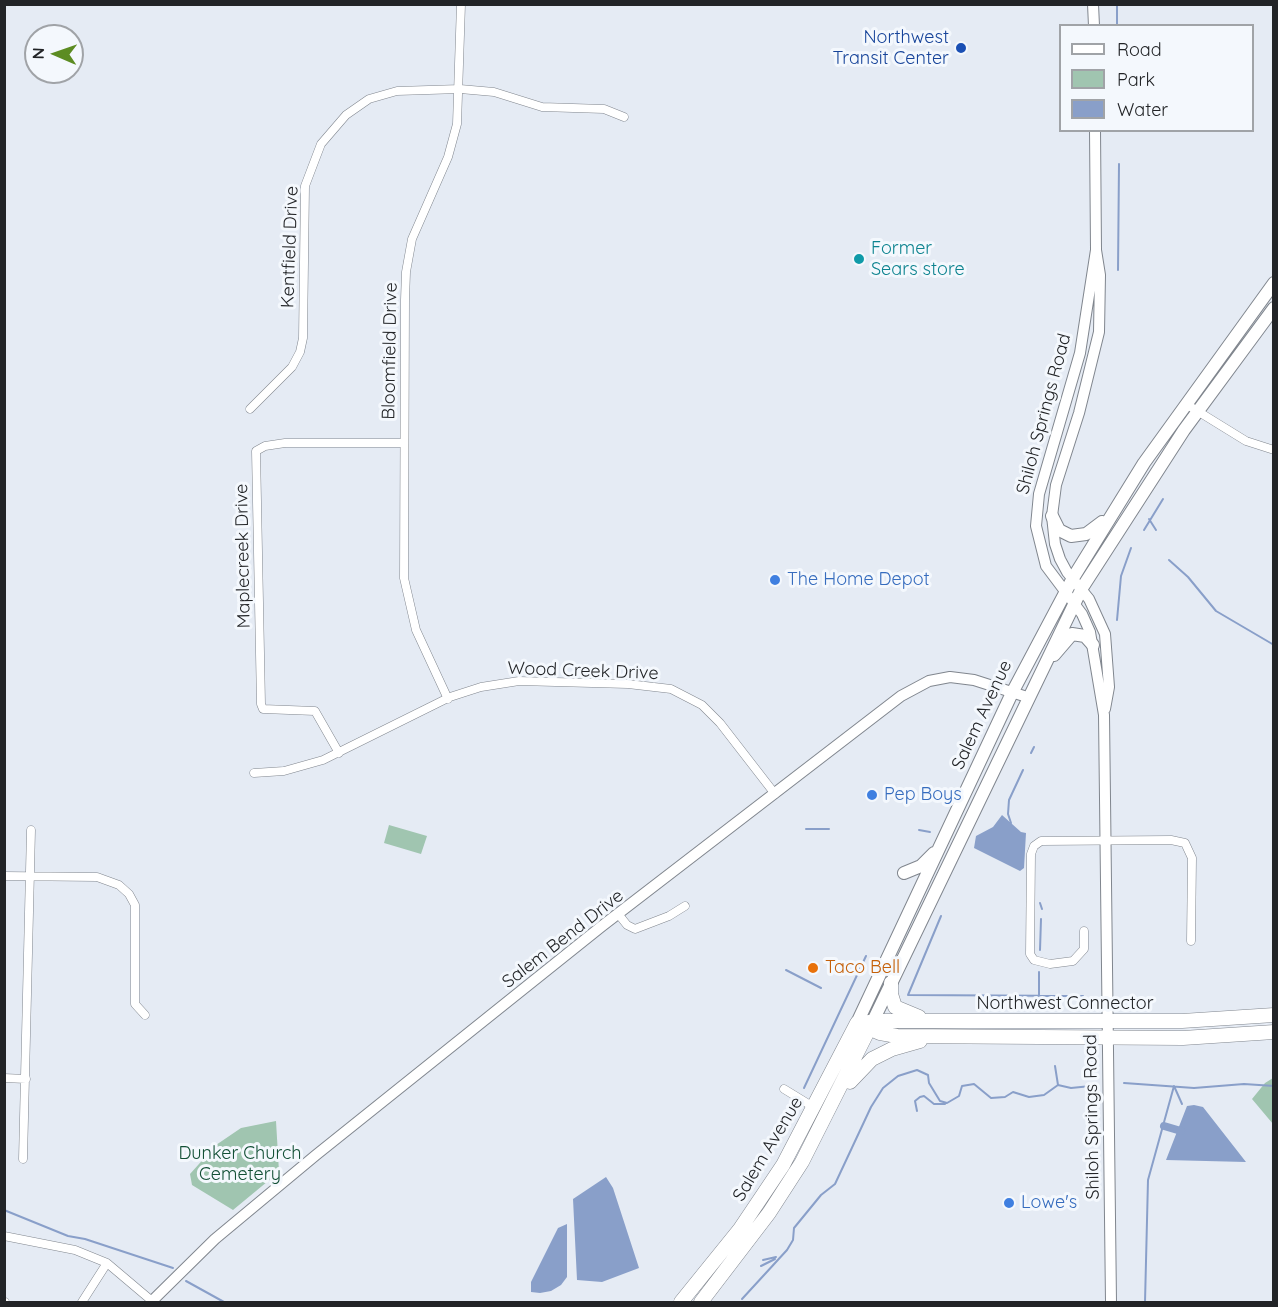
<!DOCTYPE html>
<style>
body{margin:0}
#map{position:relative;width:1278px;height:1307px;overflow:hidden;background:#e5ebf4;font-family:Quicksand,sans-serif}
canvas{display:block}
.frame{position:absolute;inset:0;border:6px solid #222427;pointer-events:none}
.legend{position:absolute;left:1059px;top:24px;width:195px;height:108px;box-sizing:border-box;background:#f4f8fd;border:2px solid #a0a3a7;margin:0;padding:8px 10px;list-style:none;font-size:18px;color:#222427}
.legend li{display:flex;align-items:center;gap:12px;height:30px}
.legend b{width:30px;border:2px solid #a0a3a7}
.north{position:absolute;left:24px;top:24px;width:60px;height:60px;box-sizing:border-box;background:#f4f8fd;border:2px solid #a0a3a7;border-radius:50%;rotate:272deg;font-size:16px;font-weight:700;line-height:24px;text-align:center;color:#222427}
.north::after{content:'';display:block;margin:auto;width:21px;height:27px;background:#5c8c22;clip-path:polygon(50% 0,100% 100%,50% 72%,0 100%)}
</style>
<div id="map">
<canvas width="1278" height="1307"></canvas>
<div class="frame"></div>
<ul class="legend">
<li><b style="height:8px;background:#fff"></b>Road</li>
<li><b style="height:16px;background:#a0c5b0"></b>Park</li>
<li><b style="height:16px;background:#899fc9"></b>Water</li>
</ul>
<div class="north">N</div>
</div>
<script>
const c = document.querySelector('canvas').getContext('2d');
c.lineJoin = 'round';
function fill(path, color) { c.fillStyle = color; c.fill(path, 'evenodd'); }
const toPath = rows => new Path2D(rows.map(r => 'M' + r).join(''));
function strokePath(path, color, width, dash) { c.strokeStyle = color; c.lineWidth = width; c.lineCap = dash ? 'butt' : 'round'; c.setLineDash(dash || []); c.stroke(path); }
function label(font, color, halo, rows, align = 'center') {
  c.font = font + ' Quicksand,sans-serif'; c.lineWidth = 6; c.setLineDash([]); c.textBaseline = 'middle'; c.strokeStyle = halo; c.fillStyle = color; for (const [text, x, y, turn = 0] of rows) {
    c.save(); c.translate(x, y); c.rotate((+turn || 0) * Math.PI / 180); c.textAlign = isNaN(turn) ? turn : align; if (halo) c.strokeText(text, 0, 0); c.fillText(text, 0, 0); c.restore();
  }
}
const green = toPath([
 [389,825,427,836,421,854,384,843],
 [1273,1078,1273,1124,1252,1099,1265,1083],
 [276,1121,279,1172,233,1210,192,1185,190,1174,216,1145,241,1128]
]);
const water = toPath([
 [1002,815,1021,832,1026,833,1024,868,1020,871,974,848,976,836,993,827],
 [1194,1105,1203,1107,1246,1162,1166,1160,1187,1106],
 [606,1177,613,1188,639,1268,602,1282,577,1280,573,1199],
 [567,1224,567,1277,561,1285,551,1291,540,1293,531,1292,531,1282,558,1228]
]);
const stream = toPath([
 [1117,26,1117,4],
 [1118,270,1119,164],
 [1149,519,1156,530],
 [1144,530,1163,499],
 [1169,560,1188,577,1216,611,1274,645],
 [1117,620,1121,576,1131,548],
 [1031,753,1034,747],
 [1011,823,1008,814,1009,800,1023,770],
 [806,829,829,829],
 [919,830,930,832],
 [1040,903,1042,909],
 [941,916,908,995,1083,996],
 [1040,950,1041,919],
 [786,970,821,988],
 [1039,972,1039,997],
 [1055,1066,1058,1085],
 [1124,1083,1194,1088,1244,1084,1274,1086],
 [1174,1086,1182,1104],
 [804,1088,866,956],
 [917,1111,915,1101,920,1097,924,1096,934,1104,945,1104],
 [4,1210,68,1236,85,1239,173,1268],
 [763,1260,776,1257],
 [761,1266,775,1259],
 [186,1281,224,1302],
 [742,1299,787,1250,793,1240,794,1228,821,1195,835,1184,871,1107,883,1088,898,1076,917,1070,928,1075,929,1083,940,1101,947,1103,959,1096,962,1086,974,1084,991,1098,1005,1097,1013,1092,1029,1097,1044,1095,1058,1085,1071,1088,1091,1086],
 [1145,1302,1148,1180,1174,1086]
]);
const canal = toPath([
 [1164,1126,1181,1131]
]);
const street = toPath([
 [1186,404,1246,441,1274,450],
 [250,409,292,367,300,352,303,338,305,186,321,144,346,115,369,99,397,91,460,89,494,92,542,107,604,109,624,117],
 [448,699,416,630,404,578,405,300,406,272,412,239,448,157,457,124,461,4],
 [339,753,315,711,263,709,261,704,256,451,265,446,285,443,404,443],
 [254,773,284,771,323,760,450,697,481,687,519,681,628,684,671,689,702,705,720,723,775,794],
 [4,876,97,877,119,885,129,894,135,905,135,1004,145,1015],
 [619,915,627,925,635,929,669,916,685,906],
 [1084,931,1084,949,1073,961,1050,964,1034,960,1030,954,1031,854,1034,846,1041,841,1171,840,1185,843,1192,858,1191,941],
 [4,1078,26,1079],
 [784,1089,815,1108],
 [23,1159,31,830],
 [4,1236,75,1250,107,1263,152,1301],
 [4,1302,5,1302],
 [82,1302,107,1263]
]);
const secondary = toPath([
 [1093,4,1094,26],
 [1095,130,1096,250,1100,275,1099,332,1079,413,1056,485,1052,516,1055,544,1060,559,1067,572,1089,599,1105,634,1109,687,1105,709],
 [1096,250,1080,353,1039,494,1036,526,1046,566,1082,614,1090,632,1104,715,1111,1302],
 [151,1302,215,1239,316,1155,602,926,901,696,929,681,950,677,974,680,1027,697]
]);
const primary = toPath([
 [1052,516,1059,530,1071,536,1086,534,1102,522],
 [1054,655,1072,634,1085,636,1093,645],
 [904,873,921,866,934,853],
 [873,1021,1082,588,1184,430,1274,308],
 [857,1023,1012,693,1073,578,1144,463,1274,283]
]);
const highway = toPath([
 [891,983,891,994,895,1007,919,1017],
 [857,1023,880,1033,897,1036,1183,1038,1274,1032],
 [857,1023,882,1021,1182,1021,1274,1015],
 [850,1082,872,1059,892,1049,920,1041],
 [681,1302,740,1229,783,1165,857,1023],
 [701,1302,769,1213,802,1162,872,1023]
]);
const markers = [
 [961,48,6,"#1a4fb4"],
 [859,259,6,"#0f9aa8"],
 [775,580,6,"#3f7fe0"],
 [872,795,6,"#3f7fe0"],
 [813,968,6,"#e8710a"],
 [1009,1203,6,"#3f7fe0"]
];
const transitNames = [
 ["Northwest",949,38],
 ["Transit Center",949,59]
];
const streetNames = [
 ["Kentfield Drive",290,247,-88],
 ["Bloomfield Drive",390,351,-89],
 ["Shiloh Springs Road",1044,414,-75],
 ["Maplecreek Drive",243,556,-91],
 ["Wood Creek Drive",583,671,2],
 ["Salem Avenue",982,715,-65],
 ["Salem Bend Drive",563,939,-38],
 ["Northwest Connector",1065,1004],
 ["Shiloh Springs Road",1092,1117,-91],
 ["Salem Avenue",768,1149,-59]
];
const cultureNames = [
 ["Former",871,249],
 ["Sears store",871,270]
];
const shopNames = [
 ["The Home Depot",787,580],
 ["Pep Boys",884,795],
 ["Lowe's",1021,1203]
];
const foodNames = [
 ["Taco Bell",825,968]
];
const parkNames = [
 ["Dunker Church",240,1154],
 ["Cemetery",240,1175]
];
fill(green, '#a0c5b0');
fill(water, '#899fc9');
strokePath(stream, '#899fc9', 2);
strokePath(canal, '#899fc9', 8);
strokePath(street, '#80868e', 9);
strokePath(secondary, '#80868e', 12);
strokePath(primary, '#80868e', 14);
strokePath(highway, '#80868e', 15);
strokePath(street, '#fff', 8);
strokePath(secondary, '#fff', 10);
strokePath(primary, '#fff', 12);
strokePath(highway, '#fff', 14);
for (const [x, y, r, color] of markers) { const dot = new Path2D(); dot.arc(x, y, r, 0, 2 * Math.PI); c.fillStyle = color; c.fill(dot); strokePath(dot, '#f4f8fd', 2); }
label('18px', '#164399', '#f4f8fd', transitNames, 'right');
label('18px', '#222427', '#f4f8fd', streetNames);
label('18px', '#0d838f', '#f4f8fd', cultureNames, 'left');
label('18px', '#366cbe', '#f4f8fd', shopNames, 'left');
label('18px', '#c56008', '#f4f8fd', foodNames, 'left');
label('18px', '#135036', '#f4f8fd', parkNames);
</script>
